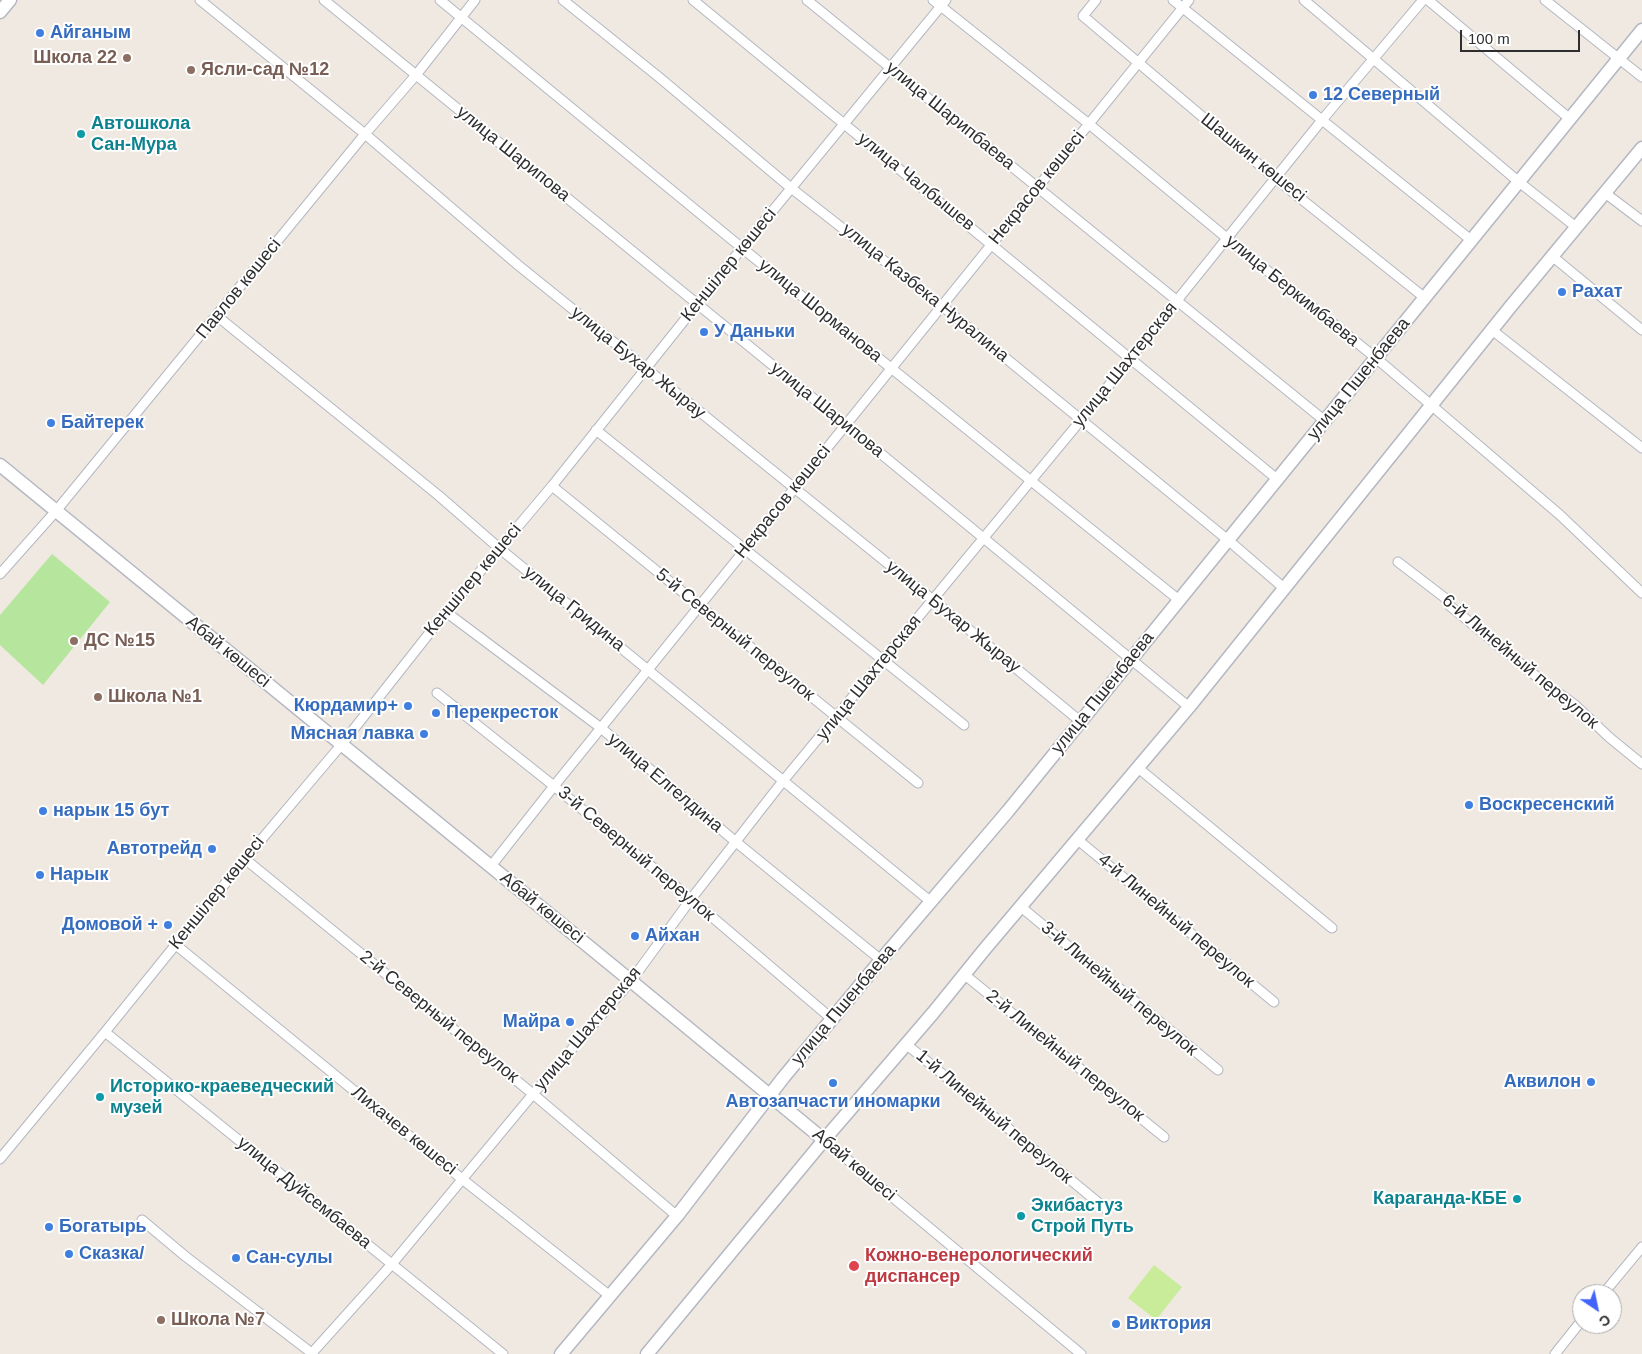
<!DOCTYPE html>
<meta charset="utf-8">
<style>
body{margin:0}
#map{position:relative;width:1642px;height:1354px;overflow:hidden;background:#efe9e1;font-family:Arial,sans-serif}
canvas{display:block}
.north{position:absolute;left:1572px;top:1284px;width:50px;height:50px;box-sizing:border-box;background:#fff;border:1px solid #ababab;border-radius:50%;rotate:146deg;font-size:14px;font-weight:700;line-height:20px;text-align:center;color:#2e2e2e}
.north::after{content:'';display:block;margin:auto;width:18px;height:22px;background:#4264fb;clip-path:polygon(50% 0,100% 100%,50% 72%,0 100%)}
.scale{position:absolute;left:1460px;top:30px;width:120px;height:22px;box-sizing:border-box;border:2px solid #2e2e2e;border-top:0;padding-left:6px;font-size:15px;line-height:18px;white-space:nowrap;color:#2e2e2e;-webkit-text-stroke:4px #fff;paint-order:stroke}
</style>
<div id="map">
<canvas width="1642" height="1354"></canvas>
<div class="north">С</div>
<div class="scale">100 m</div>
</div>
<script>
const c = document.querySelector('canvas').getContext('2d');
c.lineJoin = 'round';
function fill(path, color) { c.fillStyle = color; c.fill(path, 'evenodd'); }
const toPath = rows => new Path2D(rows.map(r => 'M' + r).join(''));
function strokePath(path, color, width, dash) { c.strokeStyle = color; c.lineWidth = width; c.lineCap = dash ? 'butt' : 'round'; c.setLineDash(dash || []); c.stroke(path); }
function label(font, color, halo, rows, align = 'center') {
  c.font = font + ' Arial,sans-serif'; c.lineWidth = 4; c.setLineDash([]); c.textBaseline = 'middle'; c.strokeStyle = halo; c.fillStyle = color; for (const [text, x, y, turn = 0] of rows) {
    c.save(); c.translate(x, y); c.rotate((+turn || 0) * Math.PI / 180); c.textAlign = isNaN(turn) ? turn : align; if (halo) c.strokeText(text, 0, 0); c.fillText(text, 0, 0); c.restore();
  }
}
const green = toPath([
 [52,554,110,602,43,685,0,645,0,615]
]);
const pitch = toPath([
 [1154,1265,1182,1287,1156,1320,1128,1298]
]);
const street = toPath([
 [200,0,365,134,518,265,933,600,1080,721],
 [324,0,846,425,1189,707],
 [440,0,742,248,1179,600],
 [563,0,660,78,791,188,942,306,1228,540,1285,589],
 [693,0,1277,479],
 [807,0,1325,421],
 [933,0,1089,124,1228,239,1376,358,1560,515,1642,593],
 [1096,0,1083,16,1275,178,1425,298],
 [1173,0,1471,240],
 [1304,0,1519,182,1576,227],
 [1428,0,1570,119],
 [1545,0,1642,77],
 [1605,193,1642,221],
 [1552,256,1642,330],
 [217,316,438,495,499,548,930,901],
 [1492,330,1642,448],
 [596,430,964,725],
 [552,486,918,783],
 [1398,562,1445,598,1450,606,1542,681,1575,705,1610,738,1642,764],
 [0,574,56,511,365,134,416,75,475,0],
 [446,612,601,728,736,842,881,960],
 [437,693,554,786,691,899,832,1019],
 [1137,767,1332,928],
 [1078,840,1274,1002],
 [245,859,533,1094,677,1216],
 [491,866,554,786,1189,0],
 [1021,907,1218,1070],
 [176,945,462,1179,610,1296],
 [965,975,1164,1137],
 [105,1032,503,1354],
 [906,1044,1106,1209],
 [824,1140,1081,1354],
 [0,1159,105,1032,245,859,342,744,446,612,552,486,742,248,946,0],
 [142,1220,185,1256,313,1354],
 [1603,1294,1642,1247],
 [312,1353,392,1264,533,1094,631,981,691,899,783,781,1081,420,1322,120,1423,0],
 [1555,1354,1582,1320]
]);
const secondary = toPath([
 [0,12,10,0],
 [0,465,631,981,824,1140],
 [561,1354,677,1216,783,1078,881,960,1008,811,1642,30],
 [647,1354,824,1140,933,1013,984,950,1189,707,1511,306,1642,148]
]);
const markers = [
 [40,33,5,"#3f7fe0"],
 [127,58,5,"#8d6e63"],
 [191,70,5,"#8d6e63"],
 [1313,95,5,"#3f7fe0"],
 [81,134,5,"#0f9aa8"],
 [1562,292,5,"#3f7fe0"],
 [704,332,5,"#3f7fe0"],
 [51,423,5,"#3f7fe0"],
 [74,641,5,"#8d6e63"],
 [98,697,5,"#8d6e63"],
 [408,706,5,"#3f7fe0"],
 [436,713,5,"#3f7fe0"],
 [424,734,5,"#3f7fe0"],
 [1469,805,5,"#3f7fe0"],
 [43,811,5,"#3f7fe0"],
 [212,849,5,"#3f7fe0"],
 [40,875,5,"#3f7fe0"],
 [168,925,5,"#3f7fe0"],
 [635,936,5,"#3f7fe0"],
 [570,1022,5,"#3f7fe0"],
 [1591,1082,5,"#3f7fe0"],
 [833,1083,5,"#3f7fe0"],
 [100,1097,5,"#0f9aa8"],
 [1517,1199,5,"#0f9aa8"],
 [1021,1216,5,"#0f9aa8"],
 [49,1227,5,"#3f7fe0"],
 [69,1254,5,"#3f7fe0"],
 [236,1258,5,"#3f7fe0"],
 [854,1266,6,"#e0444e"],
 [161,1320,5,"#8d6e63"],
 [1116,1324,5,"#3f7fe0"]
];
const shopNames = [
 ["Айганым",50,33],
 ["12 Северный",1323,95],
 ["Рахат",1572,292],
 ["У Даньки",714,332],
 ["Байтерек",61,423],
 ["Кюрдамир+",398,706,"right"],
 ["Перекресток",446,713],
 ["Мясная лавка",414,734,"right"],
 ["Воскресенский",1479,805],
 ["нарык 15 бут",53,811],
 ["Автотрейд",202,849,"right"],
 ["Нарык",50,875],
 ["Домовой +",158,925,"right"],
 ["Айхан",645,936],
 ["Майра",560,1022,"right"],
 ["Аквилон",1581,1082,"right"],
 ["Автозапчасти иномарки",833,1102,"center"],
 ["Богатырь",59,1227],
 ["Сказка/",79,1254],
 ["Сан-сулы",246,1258],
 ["Виктория",1126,1324]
];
const educationNames = [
 ["Школа 22",117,58,"right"],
 ["Ясли-сад №12",201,70],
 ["ДС №15",84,641],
 ["Школа №1",108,697],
 ["Школа №7",171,1320]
];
const streetNames = [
 ["улица Шарипбаева",950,116,39],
 ["улица Шарипова",513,154,39],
 ["Шашкин көшесі",1253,158,39],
 ["улица Чалбышев",916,182,39],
 ["Некрасов көшесі",1037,188,-51],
 ["Кеншілер көшесі",729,265,-51],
 ["Павлов көшесі",239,289,-51],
 ["улица Беркимбаева",1292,291,39],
 ["улица Казбека Нуралина",925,293,39],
 ["улица Шорманова",820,311,39],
 ["улица Бухар Жырау",638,363,39],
 ["улица Шахтерская",1125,365,-51],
 ["улица Пшенбаева",1359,379,-51],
 ["улица Шарипова",827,410,39],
 ["Некрасов көшесі",783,502,-51],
 ["Кеншілер көшесі",473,580,-50],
 ["улица Гридина",574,609,39],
 ["улица Бухар Жырау",953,617,39],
 ["5-й Северный переулок",735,635,39],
 ["Абай көшесі",228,652,39],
 ["6-й Линейный переулок",1520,662,40],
 ["улица Шахтерская",869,678,-51],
 ["улица Пшенбаева",1103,693,-51],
 ["улица Елгелдина",665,783,40],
 ["3-й Северный переулок",636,854,40],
 ["Кеншілер көшесі",217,893,-51],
 ["Абай көшесі",542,908,39],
 ["4-й Линейный переулок",1176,921,40],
 ["3-й Линейный переулок",1119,989,40],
 ["улица Пшенбаева",844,1005,-50],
 ["2-й Северный переулок",439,1017,39],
 ["улица Шахтерская",588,1029,-50],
 ["2-й Линейный переулок",1065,1056,39],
 ["1-й Линейный переулок",994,1117,40],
 ["Лихачев көшесі",404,1131,39],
 ["Абай көшесі",854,1165,40],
 ["улица Дуйсембаева",304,1193,39]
];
const cultureNames = [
 ["Автошкола",91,124],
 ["Сан-Мура",91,145],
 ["Историко-краеведческий",110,1087],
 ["музей",110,1108],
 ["Караганда-КБЕ",1507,1199,"right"],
 ["Экибастуз",1031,1206],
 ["Строй Путь",1031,1227]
];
const healthNames = [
 ["Кожно-венерологический",865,1256],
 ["диспансер",865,1277]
];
fill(green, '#b6e59e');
fill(pitch, '#c9ec9a');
strokePath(street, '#b4b7c1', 11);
strokePath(secondary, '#b4b7c1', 15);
strokePath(street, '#fff', 9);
strokePath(secondary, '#fff', 12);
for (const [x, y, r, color] of markers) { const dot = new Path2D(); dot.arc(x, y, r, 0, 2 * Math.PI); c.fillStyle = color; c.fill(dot); strokePath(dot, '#fff', 2); }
label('bold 18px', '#366cbe', '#fff', shopNames, 'left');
label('bold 18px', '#785e54', '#fff', educationNames, 'left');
label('18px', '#2e2e2e', '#fff', streetNames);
label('bold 18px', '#0d838f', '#fff', cultureNames, 'left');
label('bold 18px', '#be3a42', '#fff', healthNames, 'left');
</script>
